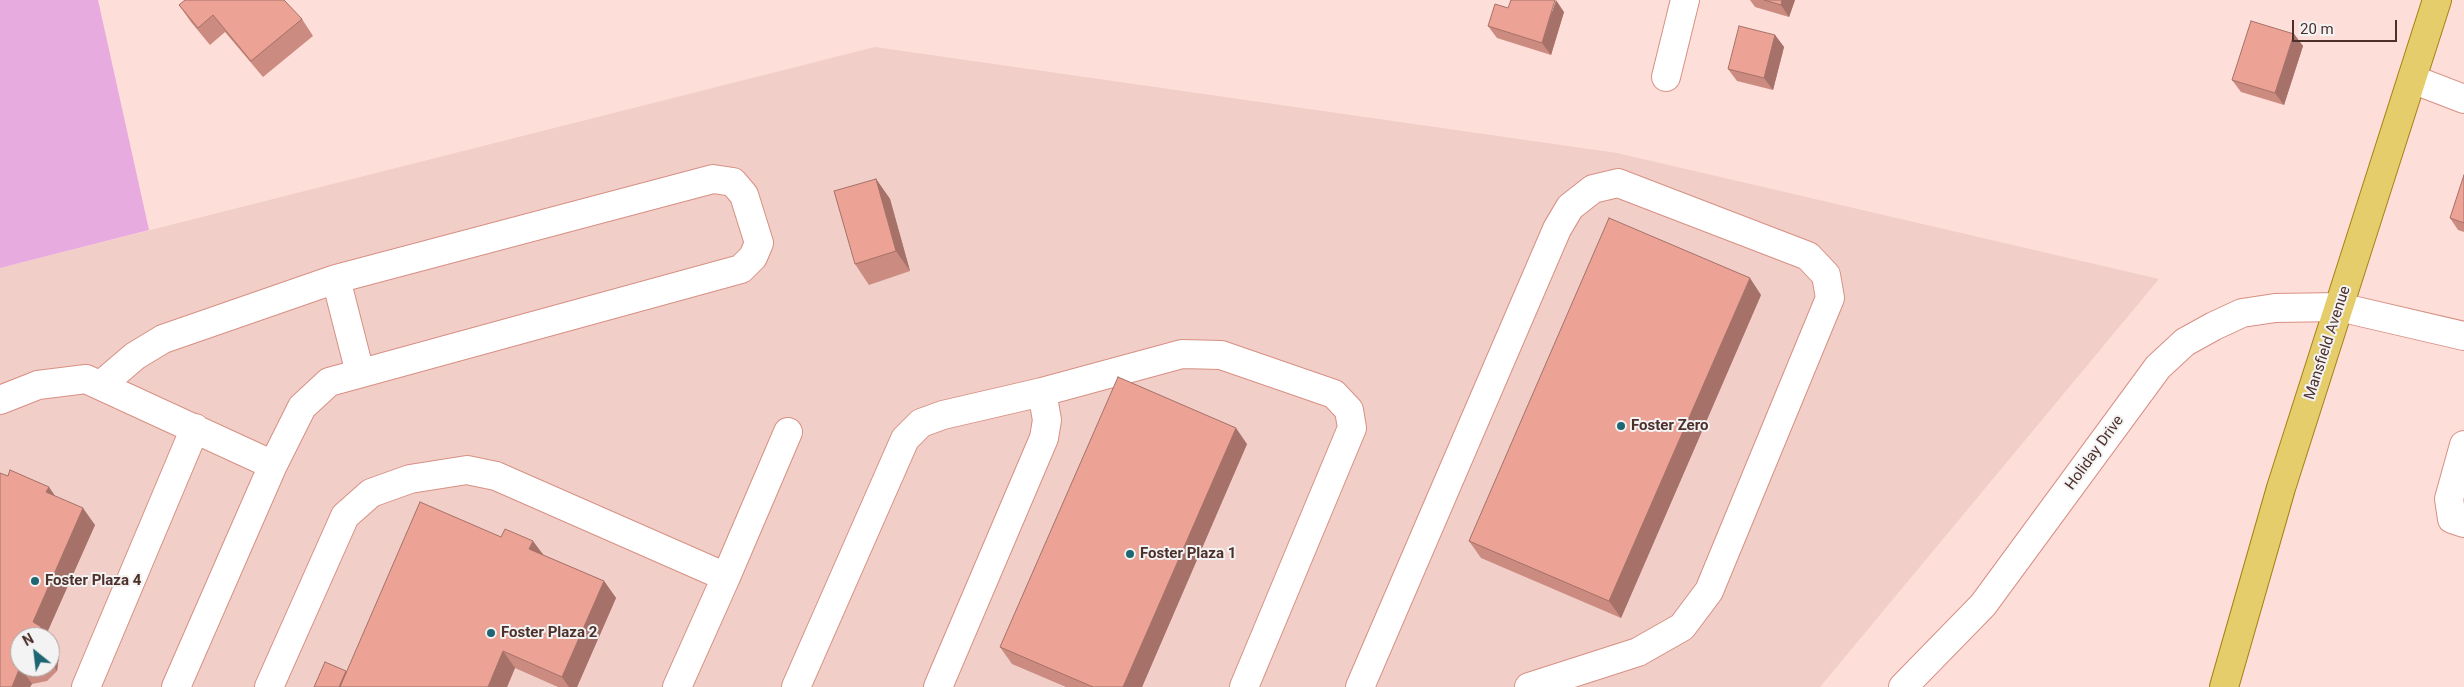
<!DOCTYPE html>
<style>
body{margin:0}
#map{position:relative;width:2464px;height:687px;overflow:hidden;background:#feded8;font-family:Roboto,sans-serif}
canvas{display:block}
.north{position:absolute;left:10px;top:627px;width:50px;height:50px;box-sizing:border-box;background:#f3f3f3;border:1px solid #b1a5a3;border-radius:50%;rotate:331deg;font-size:14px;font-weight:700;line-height:20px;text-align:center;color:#4e302b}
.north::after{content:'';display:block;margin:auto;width:18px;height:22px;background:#1d6672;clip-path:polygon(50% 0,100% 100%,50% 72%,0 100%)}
.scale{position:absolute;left:2292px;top:20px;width:105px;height:22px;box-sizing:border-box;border:2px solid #4e302b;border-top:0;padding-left:6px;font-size:15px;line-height:18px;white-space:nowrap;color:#4e302b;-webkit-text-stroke:4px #f3f3f3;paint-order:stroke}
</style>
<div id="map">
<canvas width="2464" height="687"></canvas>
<div class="north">N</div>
<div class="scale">20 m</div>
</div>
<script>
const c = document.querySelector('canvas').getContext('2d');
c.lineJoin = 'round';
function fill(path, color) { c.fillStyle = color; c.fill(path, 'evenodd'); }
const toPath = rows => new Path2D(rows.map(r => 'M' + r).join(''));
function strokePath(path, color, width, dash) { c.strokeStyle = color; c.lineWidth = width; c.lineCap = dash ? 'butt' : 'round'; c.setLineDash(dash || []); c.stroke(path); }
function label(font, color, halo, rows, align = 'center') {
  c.font = font + ' Roboto,sans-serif'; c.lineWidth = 4; c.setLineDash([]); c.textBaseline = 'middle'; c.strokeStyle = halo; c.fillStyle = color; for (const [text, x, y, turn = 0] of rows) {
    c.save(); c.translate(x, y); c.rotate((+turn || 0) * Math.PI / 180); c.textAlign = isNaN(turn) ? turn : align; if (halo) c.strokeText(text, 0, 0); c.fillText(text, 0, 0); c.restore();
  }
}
const built = toPath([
 [875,47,1617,153,2159,279,1820,687,0,687,0,268],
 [20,637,50,637,50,667,20,667]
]);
const green = toPath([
 [0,0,98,0,149,230,0,268]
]);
const minor = toPath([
 [1666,77,1685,0],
 [2412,79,2464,99],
 [336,279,360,373],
 [101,385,135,356,163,339,336,279,713,179,733,182,744,195,759,243,753,257,741,269,329,382,302,407,273,465,176,687],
 [0,400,38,385,86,379,273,465],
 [2464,445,2449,499,2452,519,2464,523],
 [726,577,788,432],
 [86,687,195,428],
 [269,687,345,516,371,493,410,479,467,470,496,476,726,577,677,687],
 [796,687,905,439,921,423,943,415,1042,392,1182,354,1221,355,1334,394,1349,410,1352,428,1244,687],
 [938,687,1044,438,1047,420,1042,392],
 [1360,687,1557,229,1570,207,1593,189,1618,183,1808,256,1826,275,1830,298,1709,591,1682,627,1638,652,1529,687],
 [1903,687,1983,605,2158,367,2185,342,2214,326,2242,313,2275,308,2339,307,2464,336]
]);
const major = toPath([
 [2224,687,2281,488,2437,0]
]);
const wall = toPath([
 [1750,0,1795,0,1789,17,1755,7],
 [179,5,302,19,313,36,263,77,225,32,210,45,191,22],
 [1508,8,1564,12,1551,55,1497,38,1488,26],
 [2294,34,2303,46,2284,105,2241,92,2232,80],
 [1775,35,1784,47,1773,90,1737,81,1728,69],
 [2464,175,2464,232,2458,230,2450,218],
 [876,179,890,199,910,271,869,285,855,264],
 [1761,295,1621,618,1481,558,1469,541],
 [1247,444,1142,687,1066,687,1012,664,1000,647],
 [55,496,95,525,46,635,48,637,20,637,20,667,50,667,50,641,59,656,57,671,47,681,32,684,30,687,0,687],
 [543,555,604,581,616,598,577,687,558,687,515,668,507,687,314,687,346,671,346,672]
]);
const shadedWall = toPath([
 [1556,0,1564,12,1551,55,1542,43],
 [1782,0,1795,0,1789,17,1781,5],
 [2294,34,2303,46,2284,105,2275,93],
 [1775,35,1784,47,1773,90,1764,78],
 [876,179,890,199,910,271,896,251],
 [1750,278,1761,295,1621,618,1609,601],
 [1236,428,1247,444,1142,687,1123,687],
 [49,487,60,503,46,492],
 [83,508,95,525,46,635,48,637,46,637,33,622],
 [533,541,545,557,529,549],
 [604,581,616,598,577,687,569,687,562,677],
 [50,641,59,656,57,671,50,660],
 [503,651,515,668,507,687,488,687],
 [20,667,32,684,30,687,12,687],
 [346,671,354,683,352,687,339,687]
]);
const building = toPath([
 [185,0,284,0,302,19,251,61,213,15,198,28,179,5,185,0],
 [1511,0,1555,0,1542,43,1488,26,1495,4,1508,8,1511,0],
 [1764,0,1782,0,1781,5,1764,0],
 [2251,21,2294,34,2275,93,2232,80,2251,21],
 [1739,26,1775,35,1764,78,1728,69,1739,26],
 [2464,175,2464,223,2450,218,2464,175],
 [876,179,896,251,855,264,834,191,876,179],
 [1609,218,1750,278,1609,601,1469,541,1609,218],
 [1118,377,1236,428,1123,687,1093,687,1000,647,1118,377],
 [10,470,49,487,46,492,83,508,33,622,40,626,46,637,20,637,20,667,12,687,0,687,0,473,8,476,10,470],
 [420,502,501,537,505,529,533,541,529,549,604,581,562,677,503,651,488,687,340,687,420,502],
 [325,662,346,671,339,687,314,687,325,662]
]);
const markers = [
 [1621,426,5,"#1d6672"],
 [1130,554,5,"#1d6672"],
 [35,581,5,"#1d6672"],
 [491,633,5,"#1d6672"]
];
const streetNames = [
 ["Mansfield Avenue",2328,343,-72],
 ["Holiday Drive",2095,453,-54]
];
const poiNames = [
 ["Foster Zero",1631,426],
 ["Foster Plaza 1",1140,554],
 ["Foster Plaza 4",45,581],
 ["Foster Plaza 2",501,633]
];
fill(built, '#f1cec8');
fill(green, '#e8abe0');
strokePath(minor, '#d79083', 30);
strokePath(major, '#a68014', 30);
strokePath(minor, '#fff', 28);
strokePath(major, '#e6cd6b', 28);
fill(wall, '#cb8b80');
fill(shadedWall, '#a57168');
fill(building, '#eca295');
strokePath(building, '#a57168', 1);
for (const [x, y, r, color] of markers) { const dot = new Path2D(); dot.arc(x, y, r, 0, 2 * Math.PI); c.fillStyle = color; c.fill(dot); strokePath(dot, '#f3f3f3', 2); }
label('15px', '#4e302b', '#f3f3f3', streetNames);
label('bold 15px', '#4e302b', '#f3f3f3', poiNames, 'left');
</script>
